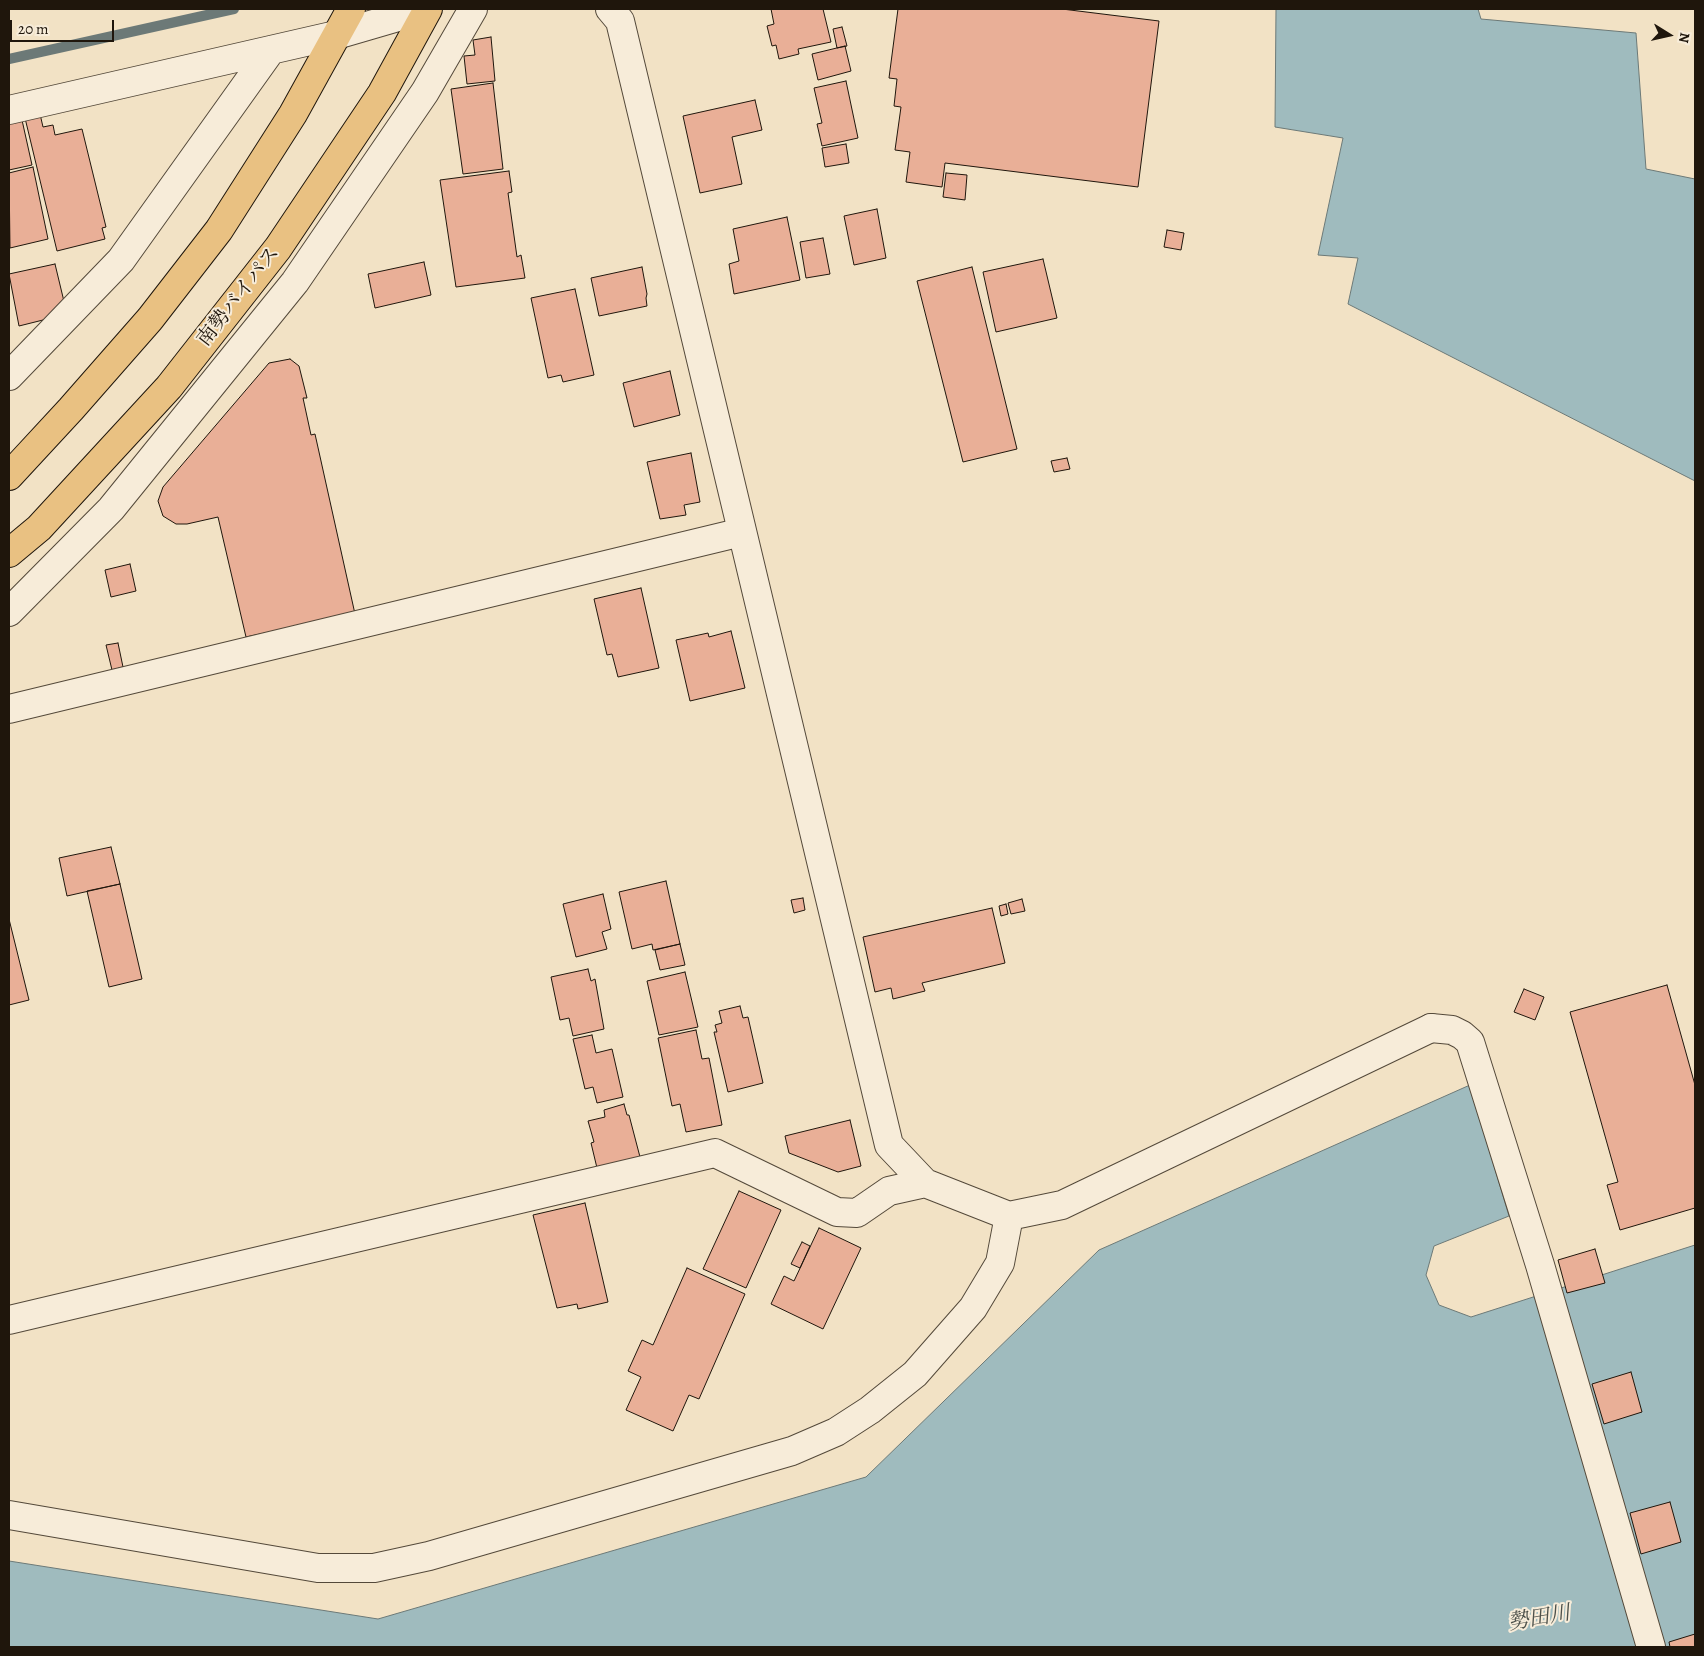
<!DOCTYPE html>
<meta charset="utf-8">
<style>
body{margin:0}
#map{position:relative;width:1704px;height:1656px;overflow:hidden;background:#f2e2c5;font-family:Alegreya,serif}
canvas{display:block}
.frame{position:absolute;inset:0;border:10px solid #1f160c;pointer-events:none}
.north{position:absolute;left:1644px;top:10px;width:50px;height:50px;-webkit-text-stroke:4px #f7ecd9;paint-order:stroke;rotate:100deg;font-size:14px;font-weight:700;line-height:20px;text-align:center;color:#1f160c}
.north::after{content:'';display:block;margin:auto;width:18px;height:22px;background:#1f160c;clip-path:polygon(50% 0,100% 100%,50% 72%,0 100%)}
.scale{position:absolute;left:10px;top:20px;width:104px;height:22px;box-sizing:border-box;border:2px solid #1f160c;border-top:0;padding-left:6px;font-size:15px;line-height:18px;white-space:nowrap;color:#1f160c;-webkit-text-stroke:4px #f7ecd9;paint-order:stroke}
</style>
<div id="map">
<canvas width="1704" height="1656"></canvas>
<div class="frame"></div>
<div class="north">N</div>
<div class="scale">20 m</div>
</div>
<script>
const c = document.querySelector('canvas').getContext('2d');
c.lineJoin = 'round';
function fill(path, color) { c.fillStyle = color; c.fill(path, 'evenodd'); }
const toPath = rows => new Path2D(rows.map(r => 'M' + r).join(''));
function strokePath(path, color, width, dash) { c.strokeStyle = color; c.lineWidth = width; c.lineCap = dash ? 'butt' : 'round'; c.setLineDash(dash || []); c.stroke(path); }
function label(font, color, halo, rows, align = 'center') {
  c.font = font + ' Alegreya,"Noto Serif JP",serif'; c.lineWidth = 4; c.setLineDash([]); c.textBaseline = 'middle'; c.strokeStyle = halo; c.fillStyle = color; for (const [text, x, y, turn = 0] of rows) {
    c.save(); c.translate(x, y); c.rotate((+turn || 0) * Math.PI / 180); c.textAlign = isNaN(turn) ? turn : align; if (halo) c.strokeText(text, 0, 0); c.fillText(text, 0, 0); c.restore();
  }
}
const water = toPath([
 [1276,9,1478,9,1481,19,1636,33,1646,169,1695,179,1695,481,1348,304,1358,258,1318,255,1343,138,1275,127,1276,9],
 [1470,1085,1509,1216,1434,1246,1426,1275,1439,1305,1471,1317,1695,1245,1695,1647,9,1647,9,1561,378,1619,866,1477,1099,1250,1470,1085]
]);
const stream = toPath([
 [9,59,234,9]
]);
const building = toPath([
 [771,9,823,9,831,42,798,49,799,54,779,59,776,45,772,46,767,26,774,24,771,9],
 [898,9,1062,9,1159,21,1138,187,945,163,942,187,906,182,910,152,895,150,901,107,894,106,897,79,889,78,898,9],
 [842,27,847,46,837,48,833,29,842,27],
 [491,37,495,81,467,84,464,56,475,55,473,40,491,37],
 [845,46,851,71,818,80,812,54,845,46],
 [846,81,858,138,822,146,817,124,822,123,814,88,846,81],
 [493,83,503,169,463,174,451,89,493,83],
 [755,100,762,130,732,137,742,184,700,193,683,116,755,100],
 [40,114,43,127,53,125,55,135,82,129,106,227,102,228,105,239,57,251,25,118,40,114],
 [22,120,32,165,9,170,9,123,22,120],
 [846,144,849,163,825,167,822,148,846,144],
 [33,167,48,239,10,248,9,173,33,167],
 [509,171,512,192,508,193,517,257,521,255,525,278,456,287,440,180,509,171],
 [946,173,967,175,965,200,943,197,946,173],
 [877,209,886,258,854,265,844,216,877,209],
 [787,217,800,280,734,294,729,264,739,261,733,229,787,217],
 [1167,230,1184,233,1181,250,1164,247,1167,230],
 [823,238,830,274,806,278,800,242,823,238],
 [1043,259,1057,318,996,332,983,272,1043,259],
 [424,262,431,295,375,308,368,274,424,262],
 [55,264,67,314,19,326,9,274,55,264],
 [642,267,647,294,646,298,647,306,599,316,591,278,642,267],
 [972,267,1017,449,963,462,917,281,972,267],
 [575,289,594,375,563,382,561,375,548,378,531,298,575,289],
 [290,359,299,366,307,398,303,398,311,435,315,434,355,614,246,637,218,517,187,524,176,524,163,516,158,501,163,487,269,363,290,359],
 [670,371,680,415,634,427,623,383,670,371],
 [691,453,700,502,684,505,686,515,660,519,647,462,691,453],
 [1067,458,1070,469,1054,472,1051,461,1067,458],
 [130,564,136,591,111,597,105,570,130,564],
 [641,588,659,668,618,677,612,654,607,655,594,599,641,588],
 [731,631,745,688,690,701,676,640,708,633,709,637,731,631],
 [118,643,123,667,112,670,106,645,118,643],
 [111,847,120,884,67,896,59,858,111,847],
 [666,881,680,944,653,950,652,944,632,949,619,892,666,881],
 [120,884,142,979,109,987,87,891,120,884],
 [603,894,611,929,602,932,607,949,576,957,563,904,603,894],
 [803,898,805,910,794,913,791,900,803,898],
 [1022,899,1025,911,1011,914,1008,903,1022,899],
 [1006,904,1008,914,1001,916,999,906,1006,904],
 [992,908,1005,963,922,983,925,991,893,999,891,988,875,992,863,937,992,908],
 [9,919,29,1000,9,1005,9,919],
 [680,944,685,965,660,970,655,950,680,944],
 [588,969,591,981,595,979,604,1029,573,1036,569,1018,560,1020,551,977,588,969],
 [685,972,698,1027,659,1035,647,981,685,972],
 [1667,985,1695,1085,1695,1208,1620,1230,1607,1185,1618,1182,1570,1012,1667,985],
 [1524,989,1544,997,1535,1020,1514,1012,1524,989],
 [740,1006,743,1018,748,1017,763,1083,728,1092,714,1032,717,1032,715,1025,722,1023,719,1011,740,1006],
 [696,1030,702,1059,709,1058,722,1125,686,1132,680,1104,672,1106,658,1038,696,1030],
 [592,1035,596,1053,612,1049,623,1097,597,1103,593,1087,585,1089,573,1039,592,1035],
 [624,1104,627,1115,629,1115,640,1157,597,1168,591,1143,594,1142,588,1121,605,1117,604,1110,624,1104],
 [850,1120,861,1166,838,1172,789,1153,785,1136,850,1120],
 [739,1191,781,1210,746,1288,703,1269,739,1191],
 [585,1203,608,1302,578,1309,577,1304,557,1308,533,1215,585,1203],
 [819,1228,861,1248,823,1329,771,1304,784,1276,794,1281,819,1228],
 [802,1242,810,1246,800,1268,791,1264,802,1242],
 [1595,1249,1605,1283,1567,1293,1558,1260,1595,1249],
 [687,1268,745,1294,699,1399,689,1395,673,1431,626,1410,641,1377,628,1371,642,1340,653,1345,687,1268],
 [1631,1372,1642,1412,1604,1424,1592,1384,1631,1372],
 [1670,1502,1681,1542,1641,1554,1630,1513,1670,1502],
 [1695,1634,1695,1647,1670,1647,1669,1642,1695,1634]
]);
const minor = toPath([
 [610,9,620,21,889,1145,925,1183,1009,1216,1062,1205,1431,1028],
 [9,110,336,35,425,9],
 [9,376,121,260,271,50],
 [9,612,111,509,295,282,425,92,473,9],
 [9,709,742,532],
 [9,1320,715,1153,837,1212,857,1213,889,1191,925,1183],
 [9,1515,318,1568,374,1568,429,1556,792,1451,836,1432,870,1410,915,1374,973,1308,1000,1263,1009,1216]
]);
const tertiary = toPath([
 [1431,1028,1452,1030,1462,1035,1470,1042,1540,1265,1651,1647]
]);
const trunk = toPath([
 [9,476,71,409,150,319,219,230,293,114,351,9],
 [9,553,39,528,169,387,278,248,382,93,428,9]
]);
const streetNames = [
 ["南勢バイパス",239,297,-52]
];
const waterNames = [
 ["勢田川",1539,1619,-10]
];
fill(water, '#9fbbbe');
strokePath(water, '#6c7977', 1);
strokePath(stream, '#6c7977', 10);
fill(building, '#e9af97');
strokePath(building, '#1f160c', 1);
strokePath(minor, '#54493a', 30);
strokePath(tertiary, '#54493a', 30);
strokePath(trunk, '#1f160c', 30);
strokePath(minor, '#f7ecd9', 28);
strokePath(tertiary, '#f7ecd9', 28);
strokePath(trunk, '#e9c182', 28);
label('20px', '#1f160c', '#f7ecd9', streetNames);
label('italic 21px', '#4c504a', '#f7ecd9', waterNames);
</script>
